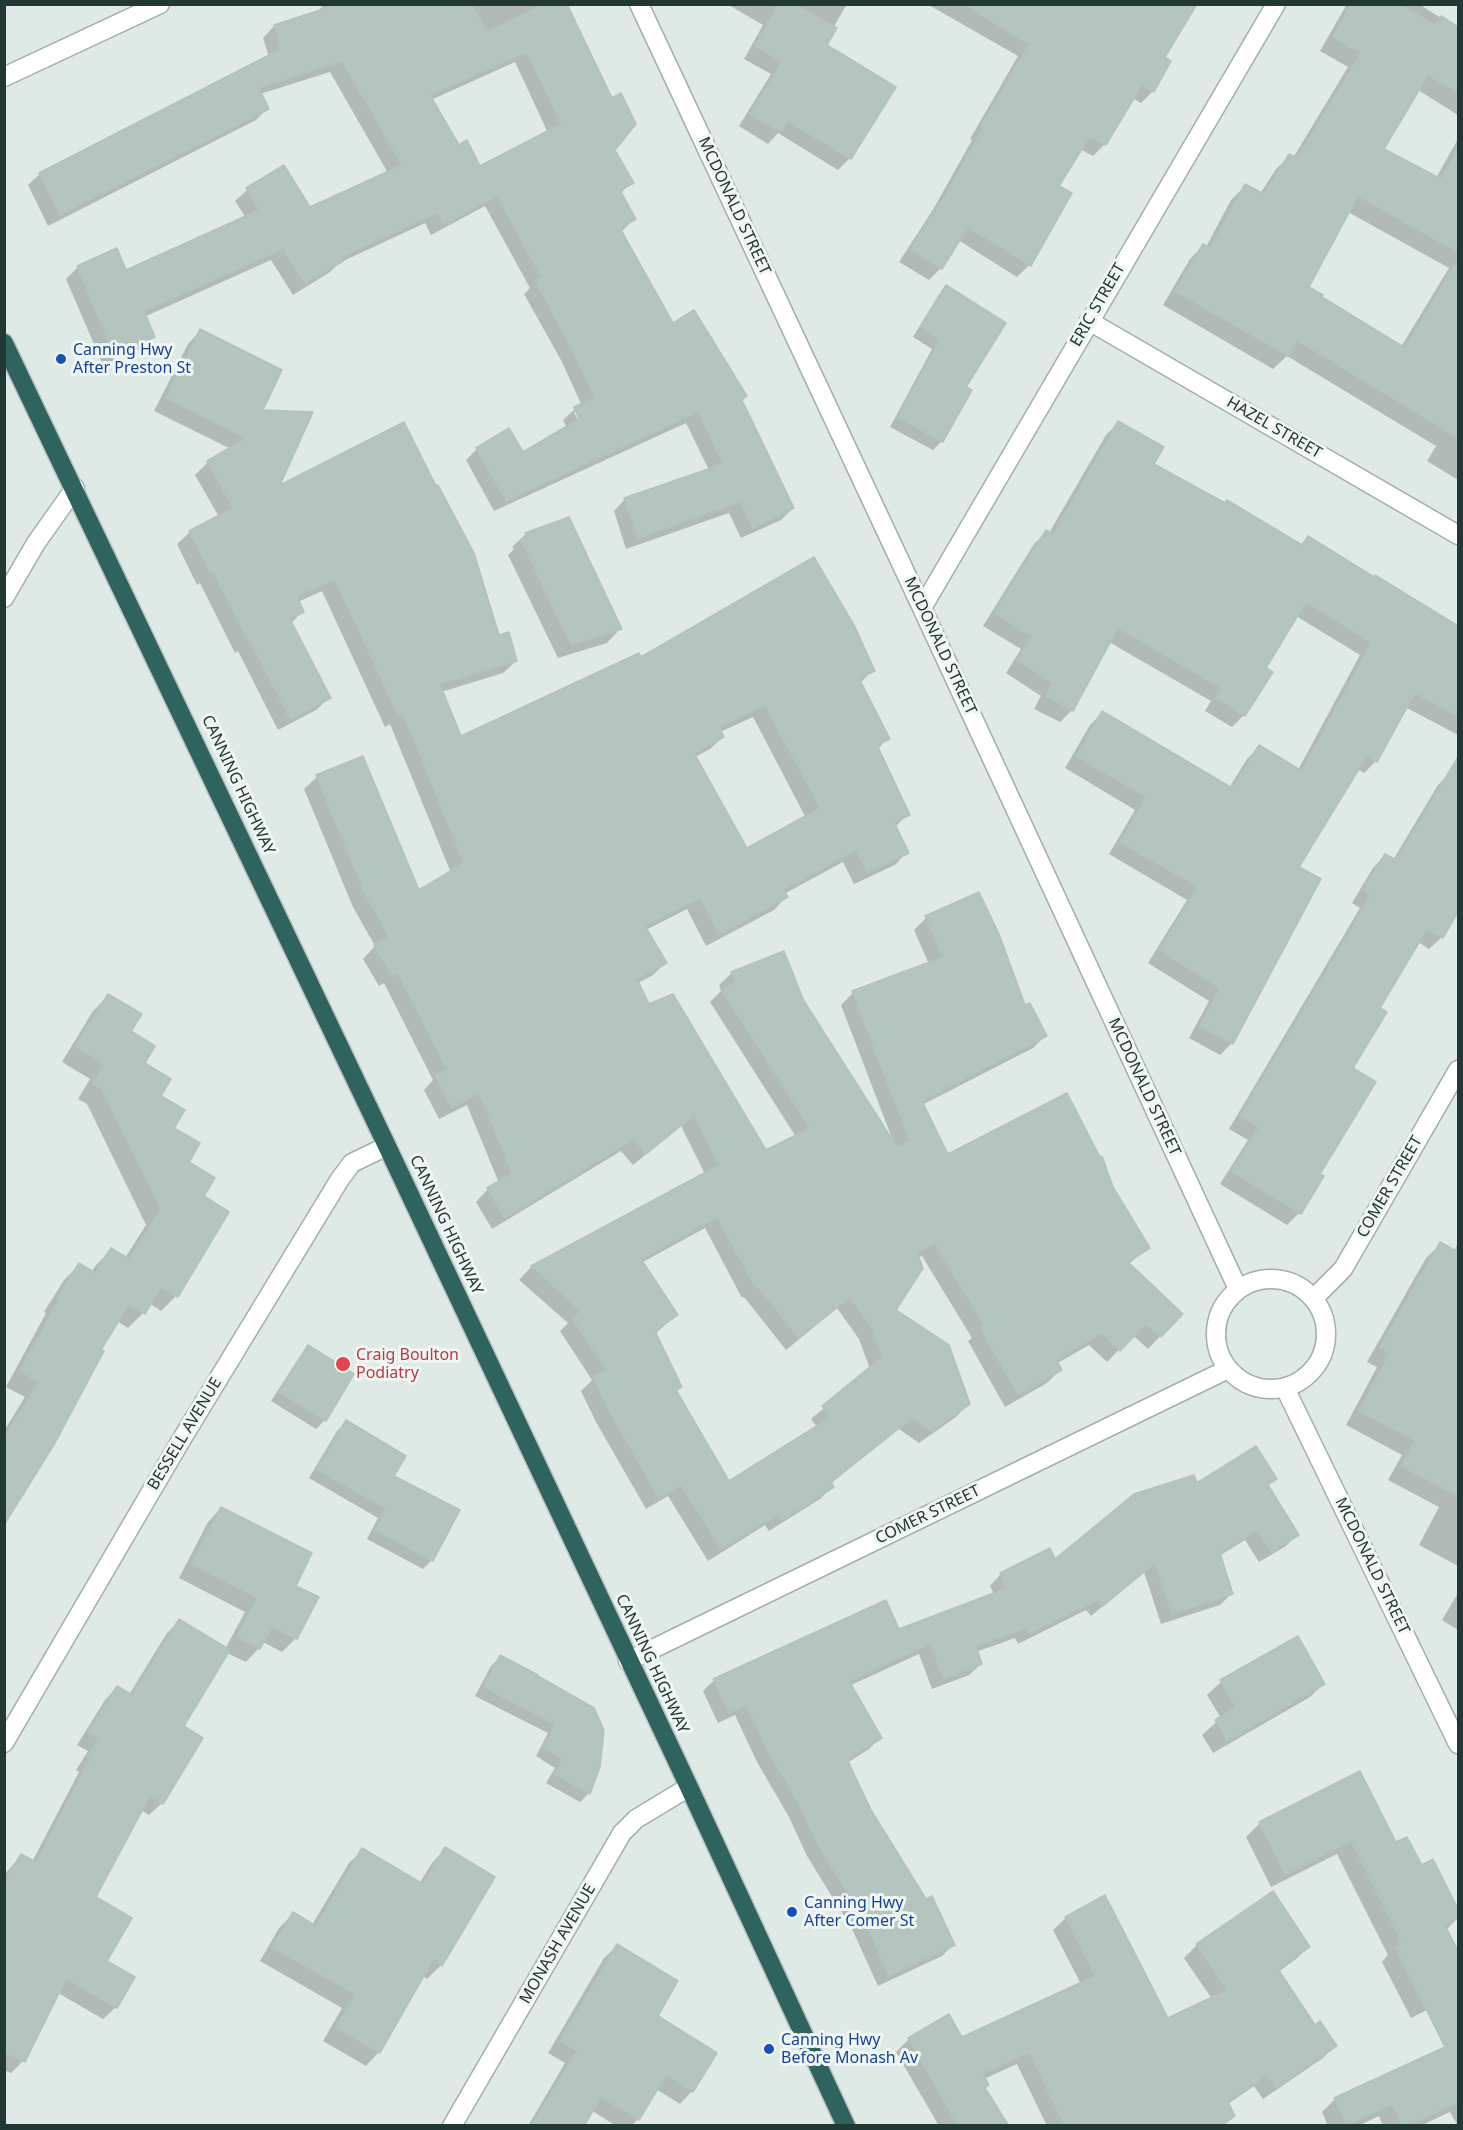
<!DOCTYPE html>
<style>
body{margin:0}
#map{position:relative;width:1463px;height:2130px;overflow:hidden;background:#dfe9e6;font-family:"Noto Sans",sans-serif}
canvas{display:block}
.frame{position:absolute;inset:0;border:6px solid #213834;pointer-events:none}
</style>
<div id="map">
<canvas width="1463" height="2130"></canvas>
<div class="frame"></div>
</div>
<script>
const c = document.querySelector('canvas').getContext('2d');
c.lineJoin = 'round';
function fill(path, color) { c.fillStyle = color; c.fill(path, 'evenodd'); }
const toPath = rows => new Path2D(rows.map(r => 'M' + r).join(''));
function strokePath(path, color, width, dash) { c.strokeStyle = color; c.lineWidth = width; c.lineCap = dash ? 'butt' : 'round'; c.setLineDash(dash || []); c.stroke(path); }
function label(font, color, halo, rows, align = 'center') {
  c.font = font + ' "Noto Sans",sans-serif'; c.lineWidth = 6; c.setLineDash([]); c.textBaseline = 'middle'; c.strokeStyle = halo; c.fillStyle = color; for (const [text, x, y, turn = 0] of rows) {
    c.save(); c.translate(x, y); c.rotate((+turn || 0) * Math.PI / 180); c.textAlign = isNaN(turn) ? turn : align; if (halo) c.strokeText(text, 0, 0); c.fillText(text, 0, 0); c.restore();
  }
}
const shadow = toPath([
 [325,4,565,4,613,149,632,182,620,194,634,219,621,232,672,325,741,400,793,508,781,520,741,538,729,513,626,549,614,511,625,499,709,470,686,423,494,511,466,460,477,449,522,454,567,428,563,420,575,409,582,406,562,362,524,294,530,288,485,206,431,235,425,223,339,263,330,272,293,295,271,260,144,317,153,337,141,349,103,365,66,279,78,267,125,272,246,218,235,201,247,190,310,209,388,173,330,72,260,94,267,109,256,120,48,226,28,185,40,174,269,57,263,38,274,26,316,13],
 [515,62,548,133,480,168,458,147,431,100],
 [574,412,578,412,581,426],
 [727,4,847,4,833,28,825,46,850,158,838,170,778,133,768,144,739,126,771,74,744,59,763,25],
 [927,4,1195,4,1163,58,1153,91,1141,103,1132,98,1105,144,1093,156,1080,149,1057,187,1070,194,1029,265,1017,277,958,240,941,268,929,280,899,262,934,208,972,140,970,139,1018,56],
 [1347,4,1419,4,1458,29,1458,115,1418,90,1381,149,1436,178,1458,139,1458,480,1427,461,1436,446,1287,356,1273,369,1163,305,1190,259,1203,246,1206,247,1231,200,1245,186,1260,194,1276,169,1290,156,1293,158,1348,67,1320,51],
 [1348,212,1449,268,1401,347,1320,298,1307,287],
 [947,287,964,387,942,441,933,450,890,427,932,349,913,337,938,296],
 [200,331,260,411,277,488,498,637,516,661,503,673,441,692,460,738,640,659,873,670,860,683,888,738,877,750,908,814,895,827,907,852,895,865,854,884,843,862,784,894,786,897,774,910,706,946,687,909,646,930,665,963,653,975,638,983,648,1005,766,1152,796,1137,710,1002,721,991,719,985,732,973,802,1002,893,1141,841,1005,853,993,929,964,914,930,926,918,1024,1008,1045,1036,1033,1048,922,1105,948,1156,1111,1188,1148,1247,1129,1264,1181,1314,1148,1349,1133,1335,1107,1362,1089,1345,1056,1364,1060,1370,1047,1383,1005,1407,968,1341,972,1338,922,1256,917,1258,894,1310,968,1404,956,1417,919,1443,899,1429,830,1484,832,1487,820,1499,769,1531,765,1525,708,1561,668,1496,646,1509,596,1422,581,1391,592,1380,560,1331,568,1323,519,1280,531,1267,705,1174,681,1126,633,1165,621,1151,492,1229,476,1202,488,1189,499,1183,467,1105,439,1119,424,1090,433,1080,384,983,379,986,363,959,375,946,353,907,304,789,317,777,418,892,451,873,390,724,385,727,322,591,298,602,302,612,291,623,329,698,316,710,278,730,238,651,235,653,200,583,197,585,177,544,190,532,219,517,195,475,208,462,231,449,154,411,188,344],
 [753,717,806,818,746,850,695,757,710,749,723,737,720,732],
 [705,1228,742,1298,744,1297,786,1350,837,1308,859,1339,870,1369,811,1419,817,1427,728,1483,675,1391,680,1386,655,1334,676,1315,641,1263],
 [1118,423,1152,465,1300,546,1308,538,1373,579,1375,577,1458,628,1458,735,1405,707,1376,761,1364,773,1357,769,1297,868,1232,1043,1220,1055,1189,1038,1209,1001,1148,963,1187,900,1109,854,1135,810,1065,768,1090,725,1102,713,1229,788,1247,759,1259,747,1298,770,1360,655,1296,616,1264,668,1244,715,1232,727,1205,711,1211,701,1109,642,1072,710,1060,722,1034,709,1041,696,1006,673,1021,649,983,626,1034,544,1046,532,1049,533,1106,435],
 [526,534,620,629,607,643,558,658,508,555,514,549,512,547],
 [1451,772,1458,777,1458,909,1442,937,1429,949,1418,942,1378,1008,1351,1068,1318,1174,1299,1213,1287,1225,1220,1184,1248,1140,1229,1129,1360,908,1352,903,1373,868,1385,855,1393,860,1438,785],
 [108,996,129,1032,202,1197,176,1296,161,1311,149,1303,143,1313,128,1328,117,1321,4,1522,4,1431,25,1397,6,1387,46,1313,44,1312,64,1280,79,1265,91,1273,96,1265,111,1250,125,1258,146,1225,87,1104,78,1099,90,1079,62,1062,93,1011],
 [1458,1243,1458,1336,1431,1386,1458,1400,1458,1566,1419,1545,1439,1507,1388,1480,1402,1455,1346,1425,1377,1367,1367,1362,1426,1258,1441,1244,1454,1251],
 [309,1347,325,1420,316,1429,271,1401,300,1356],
 [346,1422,392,1477,432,1560,423,1569,367,1539,378,1518,309,1478,337,1431],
 [1275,1479,1267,1487,1297,1535,1286,1546,1259,1562,1245,1540,1219,1556,1231,1594,1220,1605,1161,1624,1144,1572,1091,1616,1086,1610,1018,1644,1015,1638,976,1652,981,1664,969,1675,932,1689,919,1654,849,1686,880,1738,869,1749,847,1763,869,1810,953,1945,942,1956,878,1986,852,1929,807,1856,789,1817,757,1762,735,1715,718,1723,703,1691,714,1680,899,1631,994,1594,990,1586,1001,1574,1055,1561,1196,1485],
 [221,1508,294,1586,296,1638,282,1652,263,1642,259,1648,246,1662,227,1653,182,1727,162,1803,149,1815,141,1810,94,1898,105,1962,116,2007,103,2019,58,1993,23,2061,11,2073,4,2070,4,1875,21,1856,32,1862,79,1772,76,1770,88,1751,77,1745,105,1700,117,1687,129,1695,167,1633,179,1621,225,1649,245,1612,179,1578,208,1522],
 [1458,1593,1458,1630,1442,1620],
 [500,1657,602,1730,589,1793,580,1802,546,1783,555,1768,536,1756,548,1733,475,1696,491,1666],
 [1221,1682,1323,1684,1310,1697,1213,1753,1202,1735,1221,1718,1207,1695],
 [1359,1773,1396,1844,1421,1867,1432,1861,1458,1912,1458,1918,1446,1930,1458,1955,1458,1994,1411,2018,1382,1962,1388,1955,1337,1854,1271,1887,1246,1837,1260,1823],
 [445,1849,441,1965,427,1979,423,1976,379,2052,366,2066,323,2041,342,2008,260,1961,279,1928,293,1914,312,1925,349,1863,363,1850,419,1884,432,1863],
 [1272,1893,1308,1947,1296,1959,1278,1972,1314,2027,1335,2045,1323,2058,1263,2099,1254,2086,1228,2104,1233,2116,1223,2126,1047,2126,1017,2064,984,2079,983,2089,1007,2126,939,2126,896,2052,909,2039,948,2016,961,2039,1081,1984,1053,1930,1066,1918,1168,2020,1212,1999,1184,1958,1197,1945],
 [617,1946,656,2016,692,2091,680,2104,656,2089,638,2119,631,2126,616,2126,591,2110,582,2126,528,2126,565,2063,548,2053,604,1958],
 [1458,2042,1458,2126,1450,2112,1420,2126,1383,2126,1379,2116,1358,2126,1328,2126,1322,2112,1335,2099]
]);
const building = toPath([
 [339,4,472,4,487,32,544,4,567,4,612,98,621,93,636,124,615,150,634,183,620,190,636,219,620,228,673,323,694,310,747,396,742,400,794,508,753,528,741,502,638,538,624,498,723,464,698,412,506,501,476,448,509,428,523,452,579,419,574,407,595,398,573,351,535,281,542,278,497,196,443,225,437,213,341,257,343,261,305,284,283,249,144,311,155,337,114,355,77,266,117,248,126,270,259,210,246,188,284,165,310,207,402,165,342,61,259,88,269,109,60,215,39,173,281,49,274,25,339,4],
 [527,52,561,124,480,166,467,140,459,145,430,95,527,52],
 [778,4,794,4,837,28,827,45,896,87,851,159,788,121,781,132,750,114,782,62,755,46,778,4],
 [963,4,1197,4,1165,57,1171,61,1154,92,1142,85,1106,145,1090,136,1059,186,1072,193,1031,266,968,227,942,269,910,249,946,194,983,128,981,126,1029,44,963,4],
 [1351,4,1399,4,1435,25,1441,16,1458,27,1458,93,1428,75,1384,149,1441,179,1458,147,1458,252,1358,196,1309,287,1323,295,1322,297,1405,348,1458,259,1458,438,1297,340,1288,356,1175,291,1203,244,1210,248,1245,184,1264,194,1289,154,1297,158,1361,53,1333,37,1351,4],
 [946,285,1006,323,966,387,972,390,943,442,897,417,940,340,920,327,946,285],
 [200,329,282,370,263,410,313,412,280,485,404,422,436,486,438,485,474,553,499,635,509,632,517,661,440,684,461,736,639,653,641,657,814,557,855,627,875,671,859,678,890,739,877,745,910,815,894,822,909,853,867,873,856,850,783,890,788,897,719,935,700,898,645,926,667,963,637,979,649,1004,673,994,766,1150,810,1128,721,989,735,982,731,972,784,951,804,1001,897,1147,910,1141,852,991,943,957,925,916,979,892,999,934,1025,1005,1030,1003,1047,1036,922,1101,948,1154,1067,1093,1100,1157,1102,1156,1113,1187,1150,1248,1128,1262,1183,1314,1161,1337,1146,1324,1120,1351,1102,1333,1056,1360,1062,1370,1018,1395,980,1327,984,1325,935,1244,917,1252,923,1268,896,1310,949,1345,970,1404,932,1431,912,1418,831,1482,834,1487,782,1520,778,1514,721,1549,681,1485,659,1498,608,1409,593,1377,607,1370,572,1318,581,1311,531,1266,719,1165,694,1115,646,1154,634,1139,505,1218,487,1188,512,1173,479,1093,452,1108,435,1076,447,1070,397,972,391,975,374,945,389,937,365,894,316,775,363,756,419,890,464,863,403,713,398,715,335,580,297,596,304,612,290,619,331,698,290,719,250,640,248,641,213,572,210,573,189,531,233,508,207,461,246,438,166,398,200,329],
 [765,705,820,808,747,848,694,753,724,737,719,727,765,705],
 [717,1217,755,1287,757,1286,799,1338,850,1297,871,1326,882,1357,822,1406,831,1417,729,1481,676,1390,682,1387,655,1331,678,1315,641,1259,717,1217],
 [1118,421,1164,447,1154,464,1225,503,1227,500,1302,545,1308,536,1374,577,1375,575,1458,626,1458,716,1415,693,1377,762,1367,756,1299,867,1321,879,1233,1044,1200,1026,1220,988,1159,950,1198,887,1120,842,1146,797,1076,756,1102,711,1232,788,1259,745,1302,771,1371,642,1306,602,1266,668,1273,672,1245,716,1216,698,1222,688,1118,628,1073,711,1046,696,1053,683,1017,660,1032,637,994,613,1046,530,1053,534,1118,421],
 [569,517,622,629,571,645,521,540,527,537,525,533,569,517],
 [1458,757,1458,912,1443,938,1427,929,1380,1008,1387,1012,1353,1068,1376,1082,1320,1174,1324,1176,1301,1214,1231,1171,1259,1128,1240,1116,1371,895,1363,890,1385,854,1396,860,1458,757],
 [108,994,142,1014,131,1031,155,1046,145,1063,171,1079,161,1096,185,1110,174,1128,200,1143,189,1162,215,1178,204,1196,229,1212,178,1297,161,1287,145,1314,129,1304,101,1350,104,1351,55,1443,4,1525,4,1438,39,1382,20,1371,60,1298,58,1297,79,1263,95,1273,111,1248,129,1259,161,1209,102,1089,92,1084,104,1064,75,1046,108,994],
 [1440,1242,1458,1252,1458,1496,1401,1466,1415,1440,1359,1411,1390,1353,1380,1347,1440,1242],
 [308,1345,354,1374,326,1421,279,1392,308,1345],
 [346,1420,406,1456,394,1476,460,1510,433,1561,375,1530,386,1509,317,1469,346,1420],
 [1256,1446,1277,1479,1268,1485,1299,1535,1271,1552,1257,1530,1220,1553,1233,1594,1172,1614,1155,1563,1103,1606,1098,1600,1029,1634,1026,1628,976,1646,982,1664,944,1679,930,1644,849,1681,882,1738,847,1759,871,1810,926,1899,932,1896,955,1945,889,1976,863,1917,818,1845,800,1806,768,1751,747,1705,729,1713,713,1679,886,1600,899,1629,1007,1588,1000,1573,1050,1548,1055,1559,1134,1494,1194,1475,1197,1483,1256,1446],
 [221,1507,312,1553,296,1586,319,1597,297,1639,272,1627,260,1649,237,1637,257,1598,192,1564,221,1507],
 [179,1619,230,1650,184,1726,203,1738,163,1804,150,1796,96,1897,132,1918,107,1961,135,1977,117,2008,66,1979,25,2062,4,2052,4,1882,21,1854,36,1862,90,1759,87,1757,99,1738,88,1732,117,1686,132,1695,179,1619],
 [1298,1636,1325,1684,1227,1741,1215,1720,1236,1707,1220,1680,1298,1636],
 [500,1655,538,1675,538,1676,594,1708,604,1730,600,1767,590,1794,554,1774,563,1759,544,1747,555,1724,483,1687,500,1655],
 [1360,1771,1396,1842,1407,1837,1422,1865,1433,1859,1458,1909,1458,1918,1445,1925,1458,1951,1458,2102,1407,2126,1402,2126,1392,2104,1347,2125,1334,2098,1445,2047,1395,1947,1402,1943,1351,1841,1285,1875,1259,1822,1360,1771],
 [445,1847,495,1877,442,1966,433,1960,380,2053,336,2027,355,1994,272,1947,293,1912,316,1926,362,1848,423,1884,445,1847],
 [1273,1891,1310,1947,1278,1969,1315,2025,1320,2021,1337,2046,1276,2088,1267,2075,1228,2102,1235,2116,1221,2126,1065,2126,1029,2052,983,2074,989,2085,985,2088,1009,2126,958,2126,908,2038,949,2014,962,2037,1095,1976,1065,1917,1105,1895,1168,2018,1227,1990,1196,1944,1273,1891],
 [617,1944,678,1981,658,2016,717,2053,693,2092,666,2075,639,2120,601,2097,584,2126,531,2126,577,2051,560,2041,617,1944]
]);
const minor = toPath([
 [639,4,922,608,1238,1289],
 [4,77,160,4],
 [1089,321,1458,535],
 [4,598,36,543,75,488],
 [922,608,1276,4],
 '1216 1334a55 55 0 1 1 110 0a55 55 0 1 1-110 0Z',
 [1314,1298,1343,1269,1458,1070],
 [1285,1388,1458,1744],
 [628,1661,1228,1369],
 [4,1743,180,1442,340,1179,352,1163,387,1146],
 [452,2126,622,1833,636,1819,689,1787]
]);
const highway = toPath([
 [4,343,387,1146,689,1787,846,2126]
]);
const markers = [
 [61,359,6,"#1a4fb4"],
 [343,1364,8,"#e0444e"],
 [792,1912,6,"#1a4fb4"],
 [769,2049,6,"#1a4fb4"]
];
const streetNames = [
 ["MCDONALD STREET",734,206,65],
 ["ERIC STREET",1098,305,-60],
 ["HAZEL STREET",1274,428,30],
 ["MCDONALD STREET",940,646,65],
 ["CANNING HIGHWAY",238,785,65],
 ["MCDONALD STREET",1144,1087,65],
 ["COMER STREET",1390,1187,-60],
 ["CANNING HIGHWAY",446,1225,65],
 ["BESSELL AVENUE",185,1434,-59],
 ["COMER STREET",928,1515,-26],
 ["MCDONALD STREET",1372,1566,64],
 ["CANNING HIGHWAY",652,1664,65],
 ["MONASH AVENUE",558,1944,-60]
];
const transitNames = [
 ["Canning Hwy",73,350],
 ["After Preston St",73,368],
 ["Canning Hwy",804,1903],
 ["After Comer St",804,1921],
 ["Canning Hwy",781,2040],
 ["Before Monash Av",781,2058]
];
const healthNames = [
 ["Craig Boulton",356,1355],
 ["Podiatry",356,1373]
];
fill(shadow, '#0003');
fill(building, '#b4c4bf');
strokePath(building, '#b2c2bd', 1.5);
strokePath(minor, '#a2b0ad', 21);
strokePath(highway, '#bcc3c2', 21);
strokePath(minor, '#fff', 18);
strokePath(highway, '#2f635d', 18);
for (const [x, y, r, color] of markers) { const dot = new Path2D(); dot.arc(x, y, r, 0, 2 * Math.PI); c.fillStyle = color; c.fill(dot); strokePath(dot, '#eff6f3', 2); }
label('16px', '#213834', '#eff6f3', streetNames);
label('16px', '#164399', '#eff6f3', transitNames, 'left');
label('16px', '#be3a42', '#eff6f3', healthNames, 'left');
</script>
